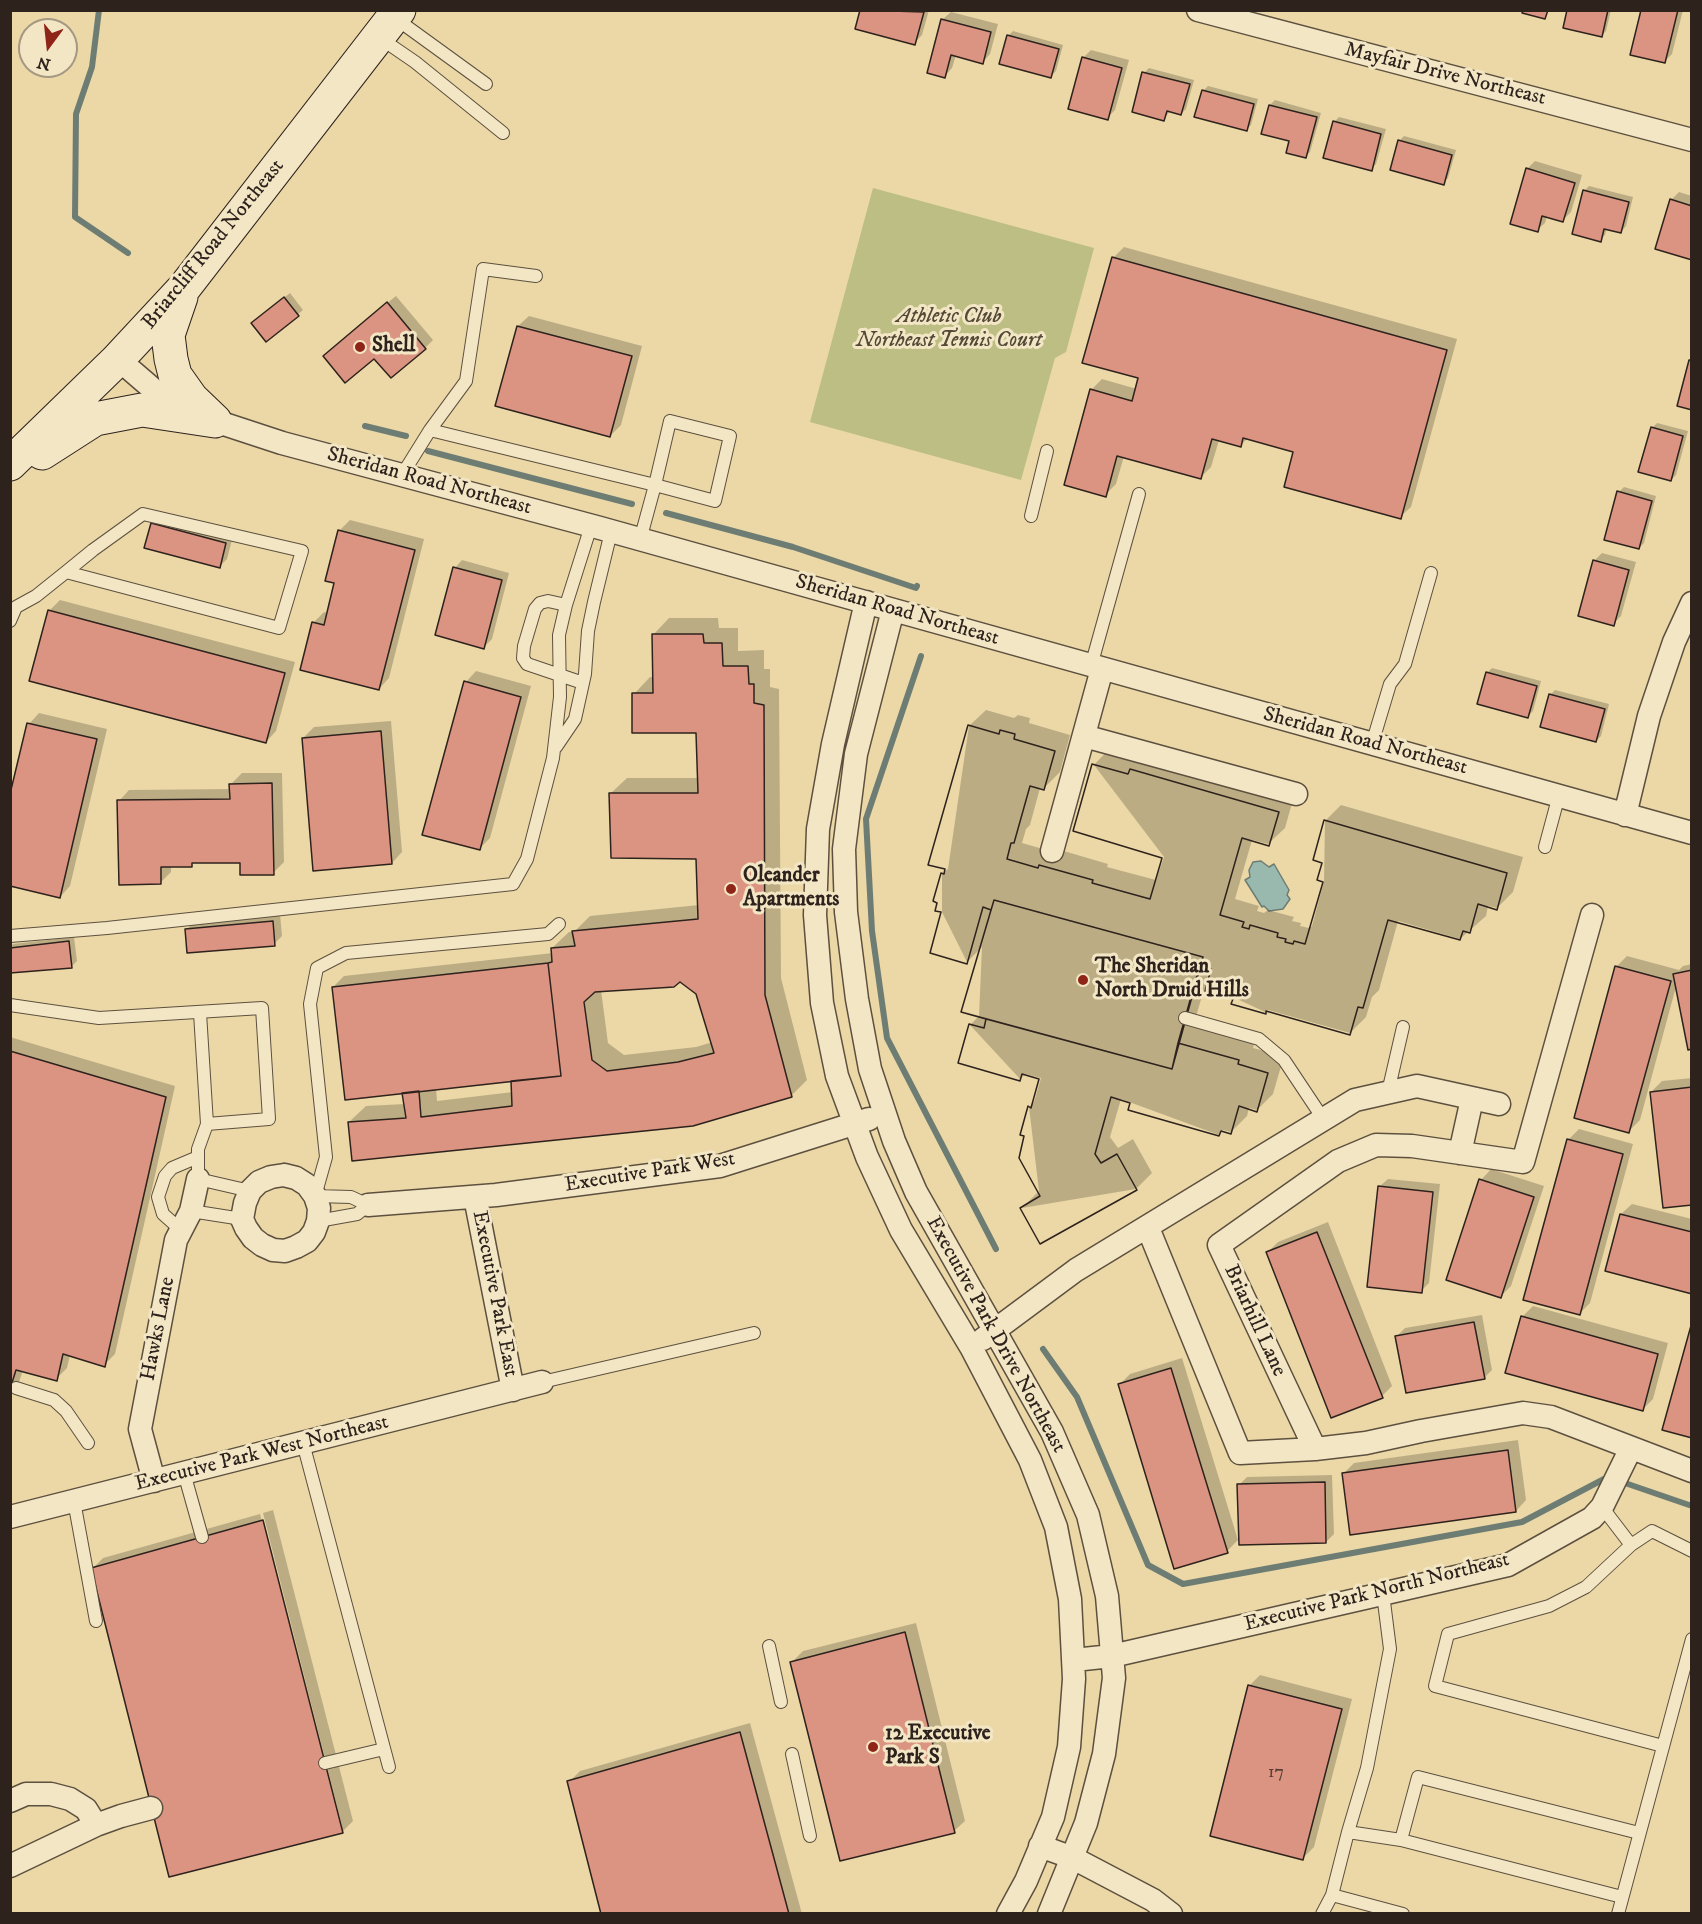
<!DOCTYPE html>
<style>
body{margin:0}
#map{position:relative;width:1702px;height:1924px;overflow:hidden;background:#ebd8a6;font-family:"IM FELL DW Pica",serif}
canvas{display:block}
.frame{position:absolute;inset:0;border:12px solid #2e221d;pointer-events:none}
.north{position:absolute;left:18px;top:18px;width:60px;height:60px;box-sizing:border-box;background:#f2e6c5;border:2px solid #a49882;border-radius:50%;rotate:195deg;font-size:16px;font-weight:700;line-height:24px;text-align:center;color:#2e221d}
.north::after{content:'';display:block;margin:auto;width:21px;height:27px;background:#8f2418;clip-path:polygon(50% 0,100% 100%,50% 72%,0 100%)}
</style>
<div id="map">
<canvas width="1702" height="1924"></canvas>
<div class="frame"></div>
<div class="north">N</div>
</div>
<script>
const c = document.querySelector('canvas').getContext('2d');
c.lineJoin = 'round';
function fill(path, color) { c.fillStyle = color; c.fill(path, 'evenodd'); }
const toPath = rows => new Path2D(rows.map(r => 'M' + r).join(''));
function strokePath(path, color, width, dash) { c.strokeStyle = color; c.lineWidth = width; c.lineCap = dash ? 'butt' : 'round'; c.setLineDash(dash || []); c.stroke(path); }
function label(font, color, halo, rows, align = 'center') {
  c.font = font + ' "IM FELL DW Pica",serif'; c.lineWidth = 6; c.setLineDash([]); c.textBaseline = 'middle'; c.strokeStyle = halo; c.fillStyle = color; for (const [text, x, y, turn = 0] of rows) {
    c.save(); c.translate(x, y); c.rotate((+turn || 0) * Math.PI / 180); c.textAlign = isNaN(turn) ? turn : align; if (halo) c.strokeText(text, 0, 0); c.fillText(text, 0, 0); c.restore();
  }
}
const green = toPath([
 [873,188,1094,248,1066,352,1055,358,1021,480,810,422]
]);
const water = toPath([
 [1261,861,1269,867,1274,864,1289,890,1287,895,1290,899,1283,909,1269,911,1264,906,1262,907,1245,880,1250,877,1249,870,1253,862,1261,861]
]);
const shadow = toPath([
 [861,10,929,10,922,35,914,43],
 [1568,10,1611,10,1606,31,1601,36],
 [1642,10,1683,10,1672,54,1664,62],
 [951,12,998,24,990,54,983,62,956,55,952,68,945,76,943,19],
 [1013,31,1063,45,1056,71,1051,76,1008,36],
 [1091,50,1129,60,1115,110,1107,118,1083,58],
 [1149,68,1194,80,1186,109,1181,114,1170,111,1164,119,1144,73],
 [1208,86,1258,99,1251,125,1246,130,1203,91],
 [1275,100,1321,113,1310,152,1305,157,1290,140,1270,105],
 [1339,117,1386,129,1376,164,1371,169,1334,122],
 [1404,136,1456,150,1448,178,1443,183,1399,141],
 [1535,161,1582,175,1571,212,1563,220,1547,216,1545,223,1537,230,1527,169],
 [1589,186,1633,197,1626,226,1621,232,1607,228,1605,235,1600,240,1584,191],
 [1679,192,1692,196,1692,259,1671,200],
 [1124,247,1457,339,1411,507,1400,517,1295,451,1248,438,1240,446,1219,440,1211,467,1201,477,1124,456,1116,484,1105,495,1091,390,1102,379,1137,389,1140,377,1113,258],
 [290,293,303,310,267,340,258,318],
 [396,296,433,340,425,348,391,376,374,357,332,348],
 [529,316,642,346,621,425,610,436,497,405,518,326],
 [1657,423,1688,431,1676,475,1671,480,1652,428],
 [1624,487,1656,496,1644,543,1639,548,1619,492],
 [160,516,233,536,227,559,219,567,152,524],
 [350,520,424,539,389,678,379,689,302,669,314,622,324,612,328,613,336,582,339,531],
 [1602,553,1636,562,1621,616,1613,624,1594,561],
 [462,560,509,573,492,639,484,647,455,568],
 [60,600,295,662,276,731,266,742,49,611],
 [669,618,718,618,719,628,738,628,738,651,764,650,764,669,770,669,770,687,779,689,781,978,807,1080,791,1096,349,1122,366,1106,405,1104,403,1092,333,987,344,976,553,953,552,948,569,932,574,932,590,916,699,905,697,857,610,794,627,778,699,778,697,731,634,694,650,677,654,677,653,635],
 [680,980,697,993,713,1042,696,1047,624,1055,608,1043,601,990],
 [515,1079,513,1092,437,1101,436,1088],
 [1492,668,1541,681,1533,711,1528,716,1487,673],
 [476,671,531,686,490,838,479,849,466,682],
 [1555,690,1609,704,1601,736,1596,741,1550,695],
 [986,710,1014,718,1018,715,1030,718,1029,723,1070,735,1060,772,1043,789,1040,788,1030,825,1026,829,1022,843,1054,852,1057,849,1108,864,1107,867,1156,880,1164,857,1094,765,1110,748,1294,796,1285,828,1268,844,1252,840,1235,899,1259,906,1257,911,1264,913,1268,910,1294,917,1292,921,1301,923,1300,926,1309,928,1312,926,1324,881,1325,821,1341,805,1523,857,1513,892,1497,908,1488,906,1486,916,1460,939,1398,921,1379,990,1372,997,1366,1017,1350,1033,1268,1010,1265,1012,1235,998,1204,989,1193,1027,1254,1044,1253,1048,1284,1056,1273,1094,1257,1110,1249,1108,1247,1116,1231,1132,1223,1130,1219,1135,1121,1099,1110,1137,1118,1148,1133,1139,1152,1173,1136,1189,1022,1208,1039,1191,1029,1107,1034,1102,1041,1078,1025,1074,1020,1079,970,1025,979,1016,982,947,967,962,942,912,942,874,948,869,969,726],
 [39,713,107,729,70,886,60,897,29,724],
 [391,721,402,852,392,863,303,738,314,727],
 [242,773,282,773,284,862,273,873,241,861,194,862,191,865,171,866,171,872,160,883,119,801,129,790,231,789,231,784],
 [280,914,282,936,274,944,187,929,195,921],
 [74,937,77,961,72,966,10,965,10,947,13,944],
 [1627,956,1679,970,1683,966,1692,964,1692,1047,1677,983,1640,1120,1629,1131,1575,1117,1617,966],
 [10,1037,175,1086,115,1354,104,1365,70,1355,67,1368,56,1379,23,1370,19,1382,10,1391],
 [1692,1078,1692,1203,1651,1092,1662,1081],
 [1579,1129,1633,1144,1590,1303,1579,1314,1568,1140],
 [1491,1169,1544,1186,1511,1286,1500,1297,1481,1180],
 [1388,1179,1440,1184,1429,1283,1421,1291,1380,1186],
 [1632,1204,1692,1219,1692,1292,1607,1270,1621,1214],
 [1328,1222,1392,1386,1382,1396,1267,1253,1278,1242],
 [1533,1306,1668,1343,1653,1399,1642,1410,1522,1317],
 [1482,1315,1492,1370,1484,1378,1397,1336,1405,1328],
 [1182,1358,1238,1540,1227,1551,1119,1385,1130,1374],
 [1518,1440,1526,1500,1516,1511,1343,1474,1354,1463],
 [1332,1475,1334,1534,1326,1542,1239,1485,1247,1477],
 [273,1510,353,1821,342,1832,92,1569,103,1558,260,1514,339,1826,342,1826,263,1513],
 [916,1623,965,1821,954,1831,792,1662,803,1651],
 [1260,1675,1352,1699,1314,1847,1303,1858,1249,1686],
 [750,1723,802,1914,602,1914,569,1782,580,1771]
]);
const stream = toPath([
 [99,10,92,67,76,114,75,217,128,253],
 [365,426,406,436],
 [428,451,632,504],
 [666,513,793,547,916,588,917,586],
 [921,656,866,819,872,931,887,1038,996,1249],
 [1043,1349,1077,1397,1148,1565,1183,1584,1522,1522,1604,1479],
 [1625,1483,1692,1506]
]);
const building = toPath([
 [860,10,924,12,915,45,855,29,860,10],
 [1523,10,1548,10,1545,19,1522,13,1523,10],
 [1567,10,1608,10,1602,37,1563,28,1567,10],
 [1641,10,1678,10,1665,63,1630,55,1641,10],
 [941,19,991,32,983,64,951,55,945,78,927,73,941,19],
 [1007,35,1059,49,1051,78,999,64,1007,35],
 [1082,57,1122,68,1108,120,1068,109,1082,57],
 [1142,72,1190,84,1181,115,1167,111,1164,121,1132,112,1142,72],
 [1202,90,1254,104,1247,131,1194,117,1202,90],
 [1269,105,1317,117,1306,158,1286,153,1289,141,1261,134,1269,105],
 [1333,121,1381,134,1372,171,1323,158,1333,121],
 [1398,140,1452,155,1444,185,1390,170,1398,140],
 [1526,168,1575,183,1563,222,1542,216,1538,232,1510,224,1526,168],
 [1583,190,1629,202,1621,233,1604,229,1601,242,1572,234,1583,190],
 [1670,199,1692,206,1692,260,1655,249,1670,199],
 [1112,257,1447,350,1401,519,1284,487,1293,452,1243,438,1241,447,1212,439,1201,479,1117,456,1106,497,1064,485,1090,389,1132,401,1138,378,1082,363,1112,257],
 [284,297,299,316,266,342,251,323,284,297],
 [387,302,426,349,391,378,374,359,345,383,323,356,387,302],
 [517,326,632,356,610,437,495,406,517,326],
 [1689,360,1692,360,1692,410,1677,406,1689,360],
 [1651,427,1683,436,1671,481,1638,472,1651,427],
 [1617,491,1652,501,1639,549,1604,540,1617,491],
 [151,523,226,543,220,568,144,548,151,523],
 [338,530,415,550,379,690,300,670,312,622,324,625,334,583,325,581,338,530],
 [1593,560,1629,570,1614,626,1578,616,1593,560],
 [453,567,502,580,484,649,435,635,453,567],
 [48,610,285,673,266,743,29,681,48,610],
 [652,634,703,634,704,643,722,643,723,666,748,666,749,684,754,684,754,703,764,705,765,995,792,1097,693,1126,352,1161,348,1122,406,1118,402,1093,419,1091,421,1117,512,1106,511,1081,561,1076,548,963,552,962,551,948,575,946,572,931,698,919,696,859,611,858,609,793,698,793,696,733,632,733,632,693,653,693,652,634],
 [680,982,696,994,714,1053,678,1062,607,1071,592,1060,584,1002,595,992,674,987,680,982],
 [1486,672,1537,686,1528,718,1477,704,1486,672],
 [464,681,521,697,480,850,422,835,464,681],
 [1549,694,1605,709,1596,742,1540,727,1549,694],
 [27,723,97,739,60,898,10,886,10,794,27,723],
 [968,725,999,734,1000,730,1015,734,1014,739,1055,751,1044,790,1030,786,1014,843,1011,843,1007,859,1038,868,1039,865,1093,880,1092,883,1150,899,1162,858,1073,831,1092,764,1128,774,1130,769,1279,812,1269,846,1242,838,1220,915,1244,922,1242,927,1249,929,1250,925,1278,933,1277,937,1286,939,1285,942,1293,944,1294,941,1305,944,1323,882,1317,880,1322,863,1313,860,1324,820,1507,873,1497,910,1478,904,1470,933,1463,931,1460,940,1388,920,1363,1008,1358,1007,1350,1035,1266,1011,1266,1014,1231,1004,1233,999,1205,991,1211,969,1200,965,1203,957,994,900,991,910,983,907,967,964,930,953,941,912,935,911,937,903,933,901,941,873,944,874,945,869,928,865,968,725],
 [968,725,999,734,1000,730,1015,734,1014,739,1055,751,1044,790,1030,786,1014,843,1011,843,1007,859,1038,868,1039,865,1093,880,1092,883,1150,899,1162,858,1073,831,1092,764,1128,774,1130,769,1279,812,1269,846,1242,838,1220,915,1244,922,1242,927,1249,929,1250,925,1278,933,1277,937,1286,939,1285,942,1293,944,1294,941,1305,944,1323,882,1317,880,1322,863,1313,860,1324,820,1507,873,1497,910,1478,904,1470,933,1463,931,1460,940,1388,920,1363,1008,1358,1007,1350,1035,1266,1011,1266,1014,1231,1004,1233,999,1205,991,1211,969,1200,965,1178,1043,1239,1060,1238,1064,1268,1073,1257,1112,1239,1106,1231,1134,1221,1131,1219,1136,1128,1110,1130,1103,1111,1097,1095,1154,1101,1163,1117,1154,1137,1190,1040,1244,1020,1208,1040,1196,1019,1158,1024,1136,1020,1135,1028,1106,1031,1108,1039,1079,1022,1074,1020,1081,958,1063,969,1024,984,1028,986,1019,961,1012,991,910,983,907,967,964,930,953,941,912,935,911,937,903,933,901,941,873,944,874,945,869,928,865,968,725],
 [381,731,392,864,313,871,302,738,381,731],
 [272,783,274,875,240,875,240,863,192,863,192,867,161,867,161,884,119,885,117,800,230,799,229,784,272,783],
 [994,900,1203,957,1172,1069,961,1012,994,900],
 [273,921,275,946,187,953,185,929,273,921],
 [69,941,72,968,10,973,10,948,69,941],
 [548,963,561,1076,345,1100,332,987,548,963],
 [1615,966,1671,981,1629,1133,1574,1118,1615,966],
 [1692,970,1692,1049,1688,1050,1673,974,1692,970],
 [986,1019,1172,1069,1178,1043,1239,1060,1238,1064,1268,1073,1257,1112,1239,1106,1231,1134,1221,1131,1219,1136,1128,1110,1130,1103,1111,1097,1095,1154,1101,1163,1117,1154,1137,1190,1040,1244,1020,1208,1040,1196,1019,1158,1024,1136,1020,1135,1028,1106,1031,1108,1039,1079,1022,1074,1020,1081,958,1063,969,1024,984,1028,986,1019],
 [10,1051,166,1097,105,1367,63,1354,57,1381,16,1370,10,1389,10,1051],
 [1692,1087,1692,1205,1663,1208,1650,1092,1692,1087],
 [1567,1139,1623,1154,1580,1315,1523,1300,1567,1139],
 [1479,1179,1534,1197,1501,1298,1446,1280,1479,1179],
 [1378,1186,1433,1192,1422,1293,1367,1287,1378,1186],
 [1620,1214,1692,1232,1692,1294,1605,1271,1620,1214],
 [1317,1232,1383,1398,1331,1418,1266,1252,1317,1232],
 [1521,1316,1658,1354,1643,1411,1505,1373,1521,1316],
 [1474,1322,1485,1379,1406,1393,1395,1336,1474,1322],
 [1692,1322,1692,1438,1662,1430,1692,1322],
 [1171,1368,1228,1553,1174,1569,1118,1384,1171,1368],
 [1508,1450,1516,1512,1350,1535,1342,1473,1508,1450],
 [1325,1482,1326,1543,1239,1545,1237,1484,1325,1482],
 [263,1520,343,1833,169,1877,91,1568,263,1520],
 [905,1632,955,1833,840,1861,790,1662,905,1632],
 [1248,1685,1342,1709,1303,1860,1210,1836,1248,1685],
 [740,1732,789,1914,601,1914,567,1781,740,1732]
]);
const lane = toPath([
 [395,18,486,84],
 [380,38,415,62,503,133],
 [670,421,730,436,715,501,655,485,670,421],
 [430,430,466,381,483,269,536,276],
 [402,475,430,430,655,485,640,540],
 [1031,516,1047,451],
 [566,605,548,601,540,603,535,609,524,646,523,658,527,664,583,683],
 [10,621,16,607,36,596,66,572,93,550,143,514,302,551,279,628,66,572],
 [1091,666,1139,494],
 [1372,744,1390,684,1405,664,1431,573],
 [556,747,575,719,585,674,588,631,594,602,611,532],
 [1545,847,1559,795],
 [10,936,107,928,513,884,527,859,553,758,560,697,559,635,566,605,591,526],
 [10,1005,99,1018,262,1008,269,1119,207,1124,200,1013],
 [1185,1018,1259,1039,1284,1060,1324,1120],
 [1388,1092,1403,1027],
 [207,1124,198,1149,198,1179,250,1191],
 [191,1211,242,1219],
 [318,1221,357,1214,368,1205,351,1197,315,1196,326,1157,310,1004,317,968,346,953,548,934,559,924],
 [181,1230,163,1214,158,1197,165,1176,172,1168,198,1157],
 [542,1382,754,1333],
 [16,1388,54,1400,66,1411,88,1443],
 [303,1443,389,1767],
 [184,1473,202,1537],
 [74,1501,96,1621],
 [1602,1507,1631,1545,1652,1531,1692,1551],
 [1631,1545,1586,1587,1549,1606,1448,1634,1435,1686,1663,1746],
 [769,1646,781,1702],
 [792,1754,810,1836],
 [325,1763,384,1749],
 [1348,1832,1401,1840,1622,1897],
 [1401,1840,1418,1777,1639,1833],
 [1332,1895,1403,1914],
 [1322,1914,1332,1895,1348,1832,1367,1768,1390,1649,1383,1594],
 [1618,1914,1692,1639]
]);
const street = toPath([
 [1198,10,1692,140],
 [118,359,161,396,215,421,282,443,600,528,1692,833],
 [866,602,833,744,818,829,815,915,822,1003,837,1076,867,1157,901,1230,971,1347,1030,1460,1056,1527,1070,1599,1074,1679,1069,1747,1053,1817,1026,1881,1008,1914],
 [893,610,856,754,844,849,846,912,857,999,870,1069,894,1141,916,1192,1052,1432,1088,1515,1107,1596,1114,1678,1104,1754,1086,1823,1049,1914],
 [1084,736,1296,794],
 [1625,815,1649,716,1674,642,1692,603],
 [1052,851,1102,669],
 [1592,915,1523,1162,1412,1146,1376,1145,1338,1161,1219,1245,1315,1449,1366,1443,1421,1431,1523,1413,1551,1417,1692,1471],
 [1460,1153,1472,1099],
 [284,1175,296,1178,307,1185,315,1196,319,1208,318,1221,314,1232,307,1241,296,1247,285,1251,273,1250,262,1245,253,1238,246,1228,242,1219,245,1203,250,1191,259,1182,271,1177,284,1175],
 [475,1197,513,1390],
 [368,1205,496,1195,720,1166,869,1119],
 [1148,1228,1240,1453,1315,1449],
 [983,1339,1076,1270,1355,1100,1417,1086,1499,1104],
 [154,1481,140,1429,176,1240,191,1211,198,1179],
 [10,1517,542,1382],
 [1074,1660,1112,1656,1508,1565,1592,1518,1602,1507,1631,1448],
 [10,1801,26,1794,51,1794,70,1799,86,1809,96,1825],
 [1040,1846,1073,1858,1153,1900,1171,1914],
 [10,1866,96,1825,121,1816,151,1808]
]);
const secondary = toPath([
 [181,297,168,335,171,359,175,375,192,399,215,421],
 [42,453,95,419,142,410,215,421],
 [10,464,118,359,184,288,399,10]
]);
const markers = [
 [360,347,6,"#8f2418"],
 [731,889,6,"#8f2418"],
 [1083,980,6,"#8f2418"],
 [873,1747,6,"#8f2418"]
];
const numberNames = [
 ["17",1276,1773]
];
const streetNames = [
 ["Mayfair Drive Northeast",1445,75,14],
 ["Briarcliff Road Northeast",214,245,-51],
 ["Sheridan Road Northeast",429,482,15],
 ["Sheridan Road Northeast",897,611,16],
 ["Sheridan Road Northeast",1365,742,15],
 ["Executive Park West",650,1173,-9],
 ["Executive Park East",494,1294,79],
 ["Briarhill Lane",1254,1321,65],
 ["Hawks Lane",159,1329,-79],
 ["Executive Park Drive Northeast",995,1335,61],
 ["Executive Park West Northeast",262,1454,-14],
 ["Executive Park North Northeast",1377,1593,-14]
];
const parkNames = [
 ["Athletic Club",949,318],
 ["Northeast Tennis Court",949,342]
];
const poiNames = [
 ["Shell",372,347],
 ["Oleander",743,877],
 ["Apartments",743,901],
 ["The Sheridan",1095,968],
 ["North Druid Hills",1095,992],
 ["12 Executive",885,1735],
 ["Park S",885,1759]
];
fill(green, '#bcbe83');
fill(water, '#99b9ae');
strokePath(water, '#6e7d74', 1.5);
fill(shadow, '#0003');
strokePath(stream, '#6e7d74', 6);
fill(building, '#db9482');
strokePath(building, '#2e221d', 1.5);
strokePath(lane, '#5d503f', 14);
strokePath(street, '#5d503f', 25);
strokePath(secondary, '#2e221d', 35);
strokePath(lane, '#f2e6c5', 12);
strokePath(street, '#f2e6c5', 22);
strokePath(secondary, '#f2e6c5', 33);
for (const [x, y, r, color] of markers) { const dot = new Path2D(); dot.arc(x, y, r, 0, 2 * Math.PI); c.fillStyle = color; c.fill(dot); strokePath(dot, '#f2e6c5', 2); }
label('18px', '#593e36', null, numberNames);
label('21px', '#2e221d', '#f2e6c5', streetNames);
label('italic 21px', '#524936', '#f2e6c5', parkNames);
label('bold 21px', '#2e221d', '#f2e6c5', poiNames, 'left');
</script>
